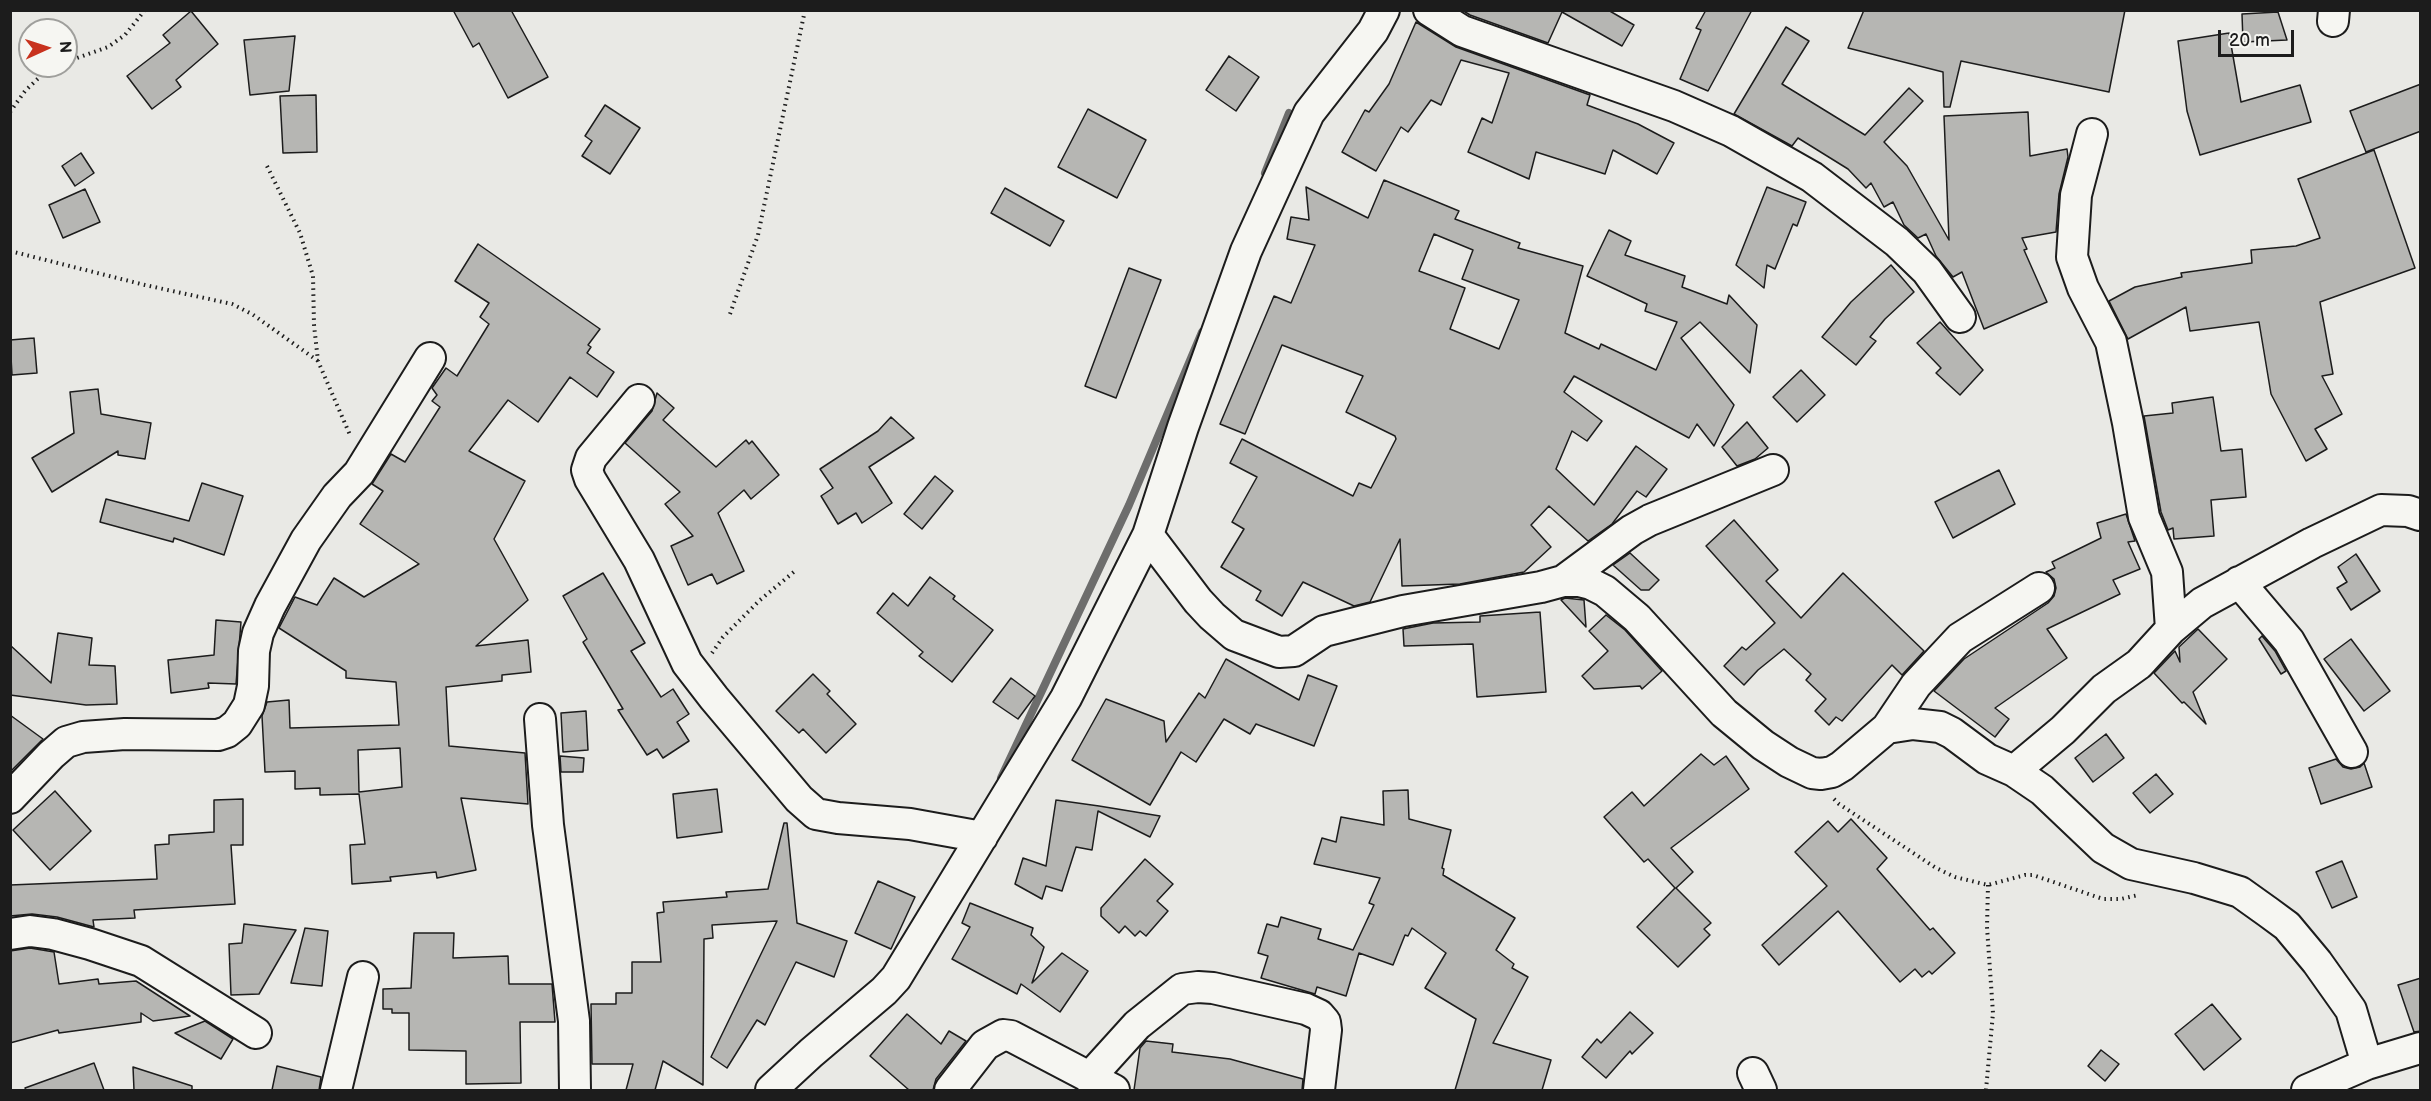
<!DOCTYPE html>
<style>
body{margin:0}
#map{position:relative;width:2431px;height:1101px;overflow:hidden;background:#e9e9e5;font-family:"Balsamiq Sans",sans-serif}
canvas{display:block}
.frame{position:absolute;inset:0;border:12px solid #1c1c1c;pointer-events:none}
.north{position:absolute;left:18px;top:18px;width:60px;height:60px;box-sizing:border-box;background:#f6f6f2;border:2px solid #9f9f9c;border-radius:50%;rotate:87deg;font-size:16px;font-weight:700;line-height:24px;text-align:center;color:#1c1c1c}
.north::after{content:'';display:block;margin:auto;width:21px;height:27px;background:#c8321e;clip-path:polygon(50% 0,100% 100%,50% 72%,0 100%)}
.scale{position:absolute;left:2218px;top:30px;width:76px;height:27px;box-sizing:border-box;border:3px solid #1c1c1c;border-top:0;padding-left:8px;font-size:18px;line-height:21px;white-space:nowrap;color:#1c1c1c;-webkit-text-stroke:4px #f6f6f2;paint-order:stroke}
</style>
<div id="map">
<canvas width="2431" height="1101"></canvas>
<div class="frame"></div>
<div class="north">N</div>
<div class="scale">20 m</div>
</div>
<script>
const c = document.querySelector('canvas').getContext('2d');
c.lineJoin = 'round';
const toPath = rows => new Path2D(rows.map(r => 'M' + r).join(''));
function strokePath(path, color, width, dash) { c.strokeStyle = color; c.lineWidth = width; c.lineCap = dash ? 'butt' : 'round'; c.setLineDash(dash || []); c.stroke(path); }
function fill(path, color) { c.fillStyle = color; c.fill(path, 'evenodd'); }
const stream = toPath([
 [1265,173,1289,113],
 [1001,778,1129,505,1202,332]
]);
const building = toPath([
 [453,10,511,10,548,77,508,98,479,43,473,47,453,10],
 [1462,10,1608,10,1634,25,1622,46,1562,12,1548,43,1470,15,1462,10],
 [1706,10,1752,10,1708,91,1680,79,1701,30,1696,28,1706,10],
 [1864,10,2125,10,2109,92,1961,61,1950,107,1944,107,1943,72,1848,48,1864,10],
 [191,11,218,44,176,80,181,87,152,109,127,76,170,43,163,35,191,11],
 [2278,12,2287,40,2243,42,2242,14,2278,12],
 [1416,22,1456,47,1590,95,1587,105,1638,124,1674,143,1657,174,1613,150,1605,174,1536,152,1529,179,1468,152,1482,118,1492,123,1509,73,1461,60,1441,105,1431,100,1408,132,1401,127,1376,171,1342,152,1365,110,1369,112,1389,84,1416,22],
 [1786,27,1809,41,1782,84,1865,135,1909,88,1923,101,1884,142,1907,166,1949,240,1944,116,2028,112,2030,156,2067,149,2068,157,2059,194,2056,232,2022,238,2027,249,2024,250,2047,302,1984,329,1962,272,1953,277,1936,256,1926,234,1918,238,1904,225,1893,202,1884,207,1871,183,1866,188,1848,169,1798,138,1792,146,1734,114,1786,27],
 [2229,33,2241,102,2300,85,2311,122,2200,155,2187,111,2178,41,2229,33],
 [295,36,289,91,250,95,244,40,295,36],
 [1229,56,1259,77,1236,111,1206,90,1229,56],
 [2421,84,2421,131,2366,152,2350,111,2421,84],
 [316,95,317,152,283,153,280,96,316,95],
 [605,105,640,128,610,174,582,156,592,141,585,136,605,105],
 [1088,109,1146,140,1117,198,1058,167,1088,109],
 [2374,150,2415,268,2320,302,2333,374,2322,376,2342,414,2315,429,2327,449,2306,461,2271,394,2259,322,2190,331,2186,307,2128,339,2109,301,2135,287,2182,277,2181,273,2252,263,2251,250,2296,246,2320,238,2298,179,2374,150],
 [81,153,94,173,75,186,62,166,81,153],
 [1384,180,1459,211,1455,219,1520,243,1518,248,1583,266,1565,333,1599,349,1601,344,1656,370,1677,322,1645,311,1647,304,1587,276,1609,230,1631,241,1625,255,1685,276,1682,287,1727,304,1729,295,1757,325,1750,373,1700,322,1681,338,1734,405,1714,446,1697,424,1689,438,1574,376,1564,392,1602,421,1587,441,1572,431,1556,469,1594,505,1636,446,1667,469,1646,497,1637,491,1612,524,1588,541,1549,506,1531,525,1551,547,1524,572,1460,584,1402,586,1400,539,1370,602,1354,606,1303,582,1282,616,1256,600,1261,591,1221,567,1244,529,1232,522,1257,477,1230,463,1242,439,1353,496,1359,483,1371,488,1396,439,1395,436,1346,412,1363,376,1282,345,1245,434,1220,424,1274,296,1291,303,1315,245,1287,239,1291,217,1309,220,1306,187,1368,218,1384,180],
 [1434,234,1473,250,1462,279,1519,300,1499,349,1450,329,1465,288,1419,271,1434,234],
 [1767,187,1806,202,1797,226,1793,224,1775,269,1767,265,1764,288,1736,265,1767,187],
 [1005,188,1064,221,1050,246,991,213,1005,188],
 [85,189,100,222,63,238,49,205,85,189],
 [478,244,600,329,588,345,591,347,587,353,614,372,597,397,570,377,538,422,508,400,469,451,525,481,494,539,528,600,476,646,528,640,531,672,502,675,502,681,446,687,449,746,525,753,528,804,461,798,476,870,437,878,436,872,390,877,391,881,352,884,350,845,365,844,359,794,320,795,320,788,295,789,295,771,265,772,262,716,267,702,289,700,290,728,399,725,396,682,346,678,346,671,279,628,295,597,317,605,334,578,364,597,419,564,360,524,383,491,372,484,391,454,405,462,440,407,432,401,437,395,432,388,446,368,457,376,489,324,480,317,489,303,455,281,478,244],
 [400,748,402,787,359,792,358,750,400,748],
 [1891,265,1914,292,1885,319,1870,337,1876,341,1856,365,1822,337,1851,302,1891,265],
 [1129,268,1161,280,1116,398,1085,386,1129,268],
 [1940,322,1983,370,1960,395,1936,373,1941,368,1917,343,1940,322],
 [34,338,37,373,12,375,10,340,34,338],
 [1801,370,1825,395,1797,422,1773,397,1801,370],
 [98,389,101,414,151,423,145,459,118,455,118,451,52,492,32,458,74,433,70,392,98,389],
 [657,393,674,408,663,420,716,467,746,440,749,444,752,441,779,475,751,499,744,490,718,513,744,571,717,584,712,574,688,585,671,546,693,536,665,504,680,492,625,443,652,411,657,393],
 [2213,397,2221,451,2242,449,2246,497,2211,500,2214,536,2174,539,2173,528,2168,530,2161,512,2144,416,2173,413,2172,403,2213,397],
 [891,417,914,438,869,467,892,503,862,523,856,513,838,524,821,496,833,488,820,469,878,431,891,417],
 [1747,422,1768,448,1755,459,1737,466,1722,447,1747,422],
 [1999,470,2015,504,1953,538,1935,502,1999,470],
 [935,476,953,491,922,529,904,514,935,476],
 [202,483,243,496,224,555,174,538,173,542,100,522,106,499,189,521,202,483],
 [2126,514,2135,541,2128,542,2140,569,2113,580,2120,594,2047,629,2067,658,1995,708,2009,719,1995,737,1934,691,1964,659,2048,603,2054,596,2056,588,2054,579,2046,572,2055,568,2052,562,2101,538,2097,523,2126,514],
 [1734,520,1778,570,1766,581,1801,618,1843,573,1924,651,1902,675,1892,665,1842,721,1836,717,1829,725,1815,711,1826,699,1806,680,1811,674,1784,649,1758,670,1744,685,1724,666,1742,647,1746,650,1775,623,1706,546,1734,520],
 [1630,553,1659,580,1649,590,1641,590,1613,565,1630,553],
 [2356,554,2380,591,2351,610,2337,588,2347,582,2338,567,2356,554],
 [603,573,645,643,631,651,661,697,673,689,689,714,677,722,689,741,663,758,657,749,647,755,618,710,623,709,583,642,587,639,563,596,603,573],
 [930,577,955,596,953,599,993,630,952,682,919,656,923,652,877,613,893,593,908,606,930,577],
 [1565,598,1584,600,1586,627,1561,600,1565,598],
 [1540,612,1546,692,1477,697,1473,644,1404,646,1403,629,1433,623,1480,622,1480,616,1540,612],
 [1606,615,1625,630,1662,671,1642,689,1640,686,1594,689,1582,676,1608,651,1589,631,1606,615],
 [216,620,241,622,236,684,208,683,209,688,171,693,168,660,214,655,216,620],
 [2198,629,2227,659,2193,692,2206,724,2184,702,2182,703,2154,673,2175,651,2180,662,2179,647,2198,629],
 [58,633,92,638,89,665,115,666,117,704,86,705,10,695,10,645,51,683,58,633],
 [2262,636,2275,651,2286,671,2281,674,2259,639,2262,636],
 [2351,639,2390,691,2364,711,2324,659,2351,639],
 [1226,659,1299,700,1308,675,1337,686,1314,746,1256,724,1250,734,1224,719,1196,762,1181,752,1150,805,1072,760,1106,699,1164,721,1166,742,1199,693,1205,698,1226,659],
 [813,674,830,691,827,694,856,724,826,753,803,729,799,733,776,711,813,674],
 [1011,678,1035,696,1018,719,993,702,1011,678],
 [586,711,588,750,563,752,561,713,586,711],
 [10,715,43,739,10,772,10,715],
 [2106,734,2124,758,2093,782,2075,758,2106,734],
 [1701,754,1714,765,1726,756,1749,789,1671,848,1693,872,1676,888,1711,923,1704,929,1710,935,1678,967,1637,927,1675,888,1648,859,1644,862,1604,817,1632,792,1644,806,1701,754],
 [560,756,584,758,583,772,561,772,560,756],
 [2336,759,2343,767,2351,769,2360,767,2364,763,2372,787,2321,804,2309,768,2336,759],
 [2156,774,2173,794,2150,813,2133,793,2156,774],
 [717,789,722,832,677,838,673,794,717,789],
 [1408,790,1409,819,1451,830,1442,868,1444,869,1443,875,1515,918,1496,950,1514,964,1512,968,1528,977,1493,1043,1551,1060,1542,1090,1455,1090,1476,1019,1425,988,1446,953,1412,928,1408,936,1405,935,1393,965,1359,953,1346,996,1317,987,1315,994,1261,978,1268,956,1258,953,1267,924,1278,927,1281,917,1321,929,1318,939,1353,950,1374,905,1369,903,1380,878,1314,864,1322,838,1336,842,1341,817,1384,825,1383,791,1408,790],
 [55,791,91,831,50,870,13,830,55,791],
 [243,799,243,845,231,845,235,904,134,910,135,918,93,920,94,927,57,917,32,914,10,916,10,885,157,879,155,845,169,844,169,835,214,832,214,800,243,799],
 [1056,800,1099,806,1160,816,1150,837,1098,811,1092,850,1076,847,1062,891,1046,886,1042,899,1015,884,1023,858,1046,866,1056,800],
 [1851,819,1887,858,1877,869,1930,930,1933,928,1955,953,1932,974,1929,971,1922,977,1915,969,1900,982,1838,911,1779,965,1762,945,1827,886,1795,852,1828,821,1838,832,1851,819],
 [784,823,787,823,797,923,847,941,834,977,796,962,765,1025,757,1020,727,1068,711,1057,777,921,712,925,713,938,704,939,703,1085,663,1061,655,1090,626,1090,633,1064,592,1064,591,1004,616,1004,616,993,632,993,632,962,661,962,657,913,664,912,663,902,727,897,726,892,768,889,784,823],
 [1145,859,1173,884,1157,901,1168,911,1146,936,1140,931,1135,936,1125,926,1119,933,1101,916,1101,908,1145,859],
 [2342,861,2357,897,2332,908,2316,872,2342,861],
 [878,881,915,897,891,949,855,933,878,881],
 [970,903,1033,928,1031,935,1044,947,1032,983,1062,953,1088,971,1060,1012,1021,984,1017,994,952,959,970,927,962,923,970,903],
 [244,924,296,930,259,994,231,995,229,944,242,943,244,924],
 [305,928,328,931,322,986,291,983,305,928],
 [414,933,454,933,453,958,508,956,509,984,552,984,555,1022,520,1022,521,1083,466,1084,466,1051,409,1050,409,1013,392,1013,392,1009,383,1009,383,989,411,988,414,933],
 [30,948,54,952,59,984,98,979,99,984,136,981,190,1016,153,1021,141,1013,141,1022,59,1033,58,1030,10,1043,10,951,30,948],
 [2421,978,2421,1031,2414,1032,2398,985,2421,978],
 [2212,1004,2241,1039,2204,1070,2175,1034,2212,1004],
 [1630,1012,1653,1033,1632,1054,1630,1051,1606,1078,1582,1057,1597,1039,1601,1043,1630,1012],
 [907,1014,941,1044,949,1031,966,1041,936,1079,933,1090,909,1090,870,1056,907,1014],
 [205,1021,233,1039,221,1059,175,1033,205,1021],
 [1146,1041,1173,1044,1172,1052,1230,1059,1303,1079,1302,1090,1134,1090,1140,1048,1146,1041],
 [2101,1050,2119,1064,2105,1081,2088,1066,2101,1050],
 [94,1063,104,1090,26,1090,25,1088,94,1063],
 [277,1066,321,1077,319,1090,272,1090,277,1066],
 [133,1067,192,1086,192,1090,134,1090,133,1067]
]);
const path = toPath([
 [66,62,108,47,125,35,145,10],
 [10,112,25,91,47,70,57,66],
 [267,166,300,233,313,276,314,325,318,361,350,435],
 [10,251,145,285,232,304,252,314,318,361],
 [730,314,758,235,805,10],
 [712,653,723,637,760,600,795,571],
 [1834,799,1839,804,1936,868,1955,877,1988,885,2025,875,2033,875,2103,899,2121,899,2138,895],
 [1986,1090,1993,1013,1987,927,1988,885]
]);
const minor = toPath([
 [1429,10,1462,31,1674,106,1731,131,1812,177,1897,242,1927,271,1960,317],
 [2333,21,2334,10],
 [2092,134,2076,195,2072,257,2083,288,2111,342,2128,423,2144,517,2167,572,2171,629],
 [639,400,591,458,587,470,590,479,639,560,687,663,714,698,799,799,816,814,838,818,910,824,982,837],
 [1148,535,1198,601,1212,616,1234,635,1279,652,1294,651,1324,631,1403,611,1541,587,1563,581,1579,581,1591,584,1605,591,1637,618,1724,713,1763,745,1789,762,1812,773,1821,774,1832,772,1842,766,1887,728,1916,685,1960,638,2039,588],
 [1563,581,1632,530,1650,520,1773,470],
 [2239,582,2289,641,2352,752],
 [540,719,548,825,574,1021,575,1090],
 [1887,728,1913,724,1940,727,1952,733,1987,759,2014,771,2042,790,2103,848,2131,864,2194,878,2240,892,2268,912,2287,926,2317,962,2351,1010,2367,1064],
 [2014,771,2063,730,2104,689,2139,664,2171,629,2202,603,2312,543,2381,510,2408,511,2420,515],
 [10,798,51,755,66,742,83,737,125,734,218,735,227,732,237,724,249,705,253,686,254,651,258,633,270,606,306,540,337,496,359,473,430,358],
 [10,934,30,931,53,934,90,944,141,961,256,1033],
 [1753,1073,1761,1090],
 [1089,1078,1137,1025,1182,989,1198,987,1213,988,1306,1009,1319,1015,1325,1022,1326,1030,1319,1090],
 [336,1090,363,977],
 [771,1090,811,1053,884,991,896,978,1066,698,1148,535,1183,427,1246,251,1309,113,1373,31,1384,10],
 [950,1090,985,1045,1003,1035,1011,1036,1114,1090],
 [2307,1090,2367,1064,2420,1048]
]);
strokePath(stream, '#6d6d6c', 8);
fill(building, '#b6b6b3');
strokePath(building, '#1c1c1c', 1.5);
strokePath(minor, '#1c1c1c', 34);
strokePath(path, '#1c1c1c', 4, [1.5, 4.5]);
strokePath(minor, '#f6f6f2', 30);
</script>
